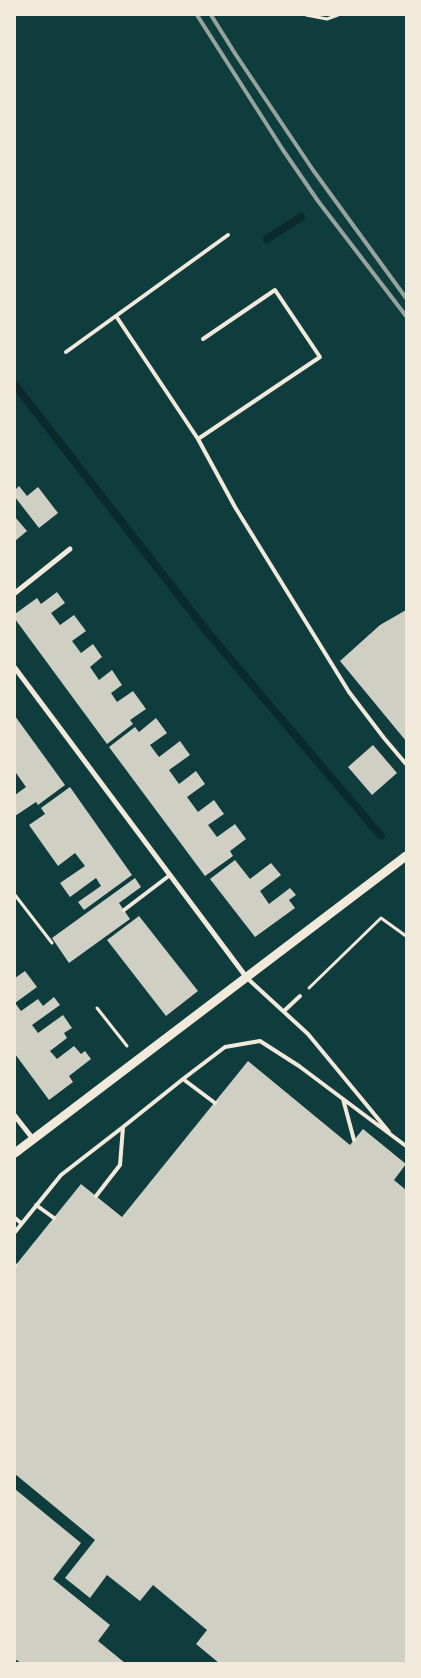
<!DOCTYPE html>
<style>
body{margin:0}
#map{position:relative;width:421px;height:1678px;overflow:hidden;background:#0f3d3e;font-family:"Noto Sans",sans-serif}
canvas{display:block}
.frame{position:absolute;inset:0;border:16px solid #f1e9da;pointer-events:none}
</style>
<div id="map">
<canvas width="421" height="1678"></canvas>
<div class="frame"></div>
</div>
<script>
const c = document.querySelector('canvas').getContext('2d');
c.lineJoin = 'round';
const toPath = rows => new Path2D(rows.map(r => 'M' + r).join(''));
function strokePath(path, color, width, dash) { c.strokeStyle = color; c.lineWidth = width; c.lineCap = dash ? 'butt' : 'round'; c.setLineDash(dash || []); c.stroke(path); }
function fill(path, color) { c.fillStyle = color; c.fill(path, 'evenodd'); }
const stream = toPath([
 [267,239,301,217],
 [15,385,209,634,381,836]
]);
const building = toPath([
 [19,486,27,496,38,487,58,513,39,528,15,497,15,490],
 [15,517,27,531,15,541],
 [57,592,65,603,51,613,60,625,74,615,86,631,72,641,81,653,93,644,102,657,90,667,99,680,112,670,122,685,111,693,117,702,133,691,146,709,130,720,133,724,107,744,15,619,15,614,37,598,41,604],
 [406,610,406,741,340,661,380,625],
 [15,716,65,785,38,805,36,802,15,816,15,795,26,787,16,773,15,774],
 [156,718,167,733,150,745,159,757,180,741,190,755,169,770,179,784,196,771,205,784,187,797,198,812,214,800,224,814,208,825,217,837,235,824,246,839,230,851,233,856,205,876,109,747,135,727,139,732],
 [373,745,397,773,372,795,348,767],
 [70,787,132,875,84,910,78,902,101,886,96,878,70,897,60,883,85,866,75,853,58,866,29,825,45,814,41,808],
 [235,860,250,879,271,863,281,875,260,891,269,904,290,888,296,895,289,900,295,908,255,937,210,879],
 [135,878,141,887,119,903,130,919,69,963,52,938],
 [139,916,198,991,166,1016,107,940],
 [25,971,37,987,15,1003,21,1011,38,999,43,1006,54,997,60,1005,32,1025,38,1033,63,1015,72,1028,64,1033,67,1038,50,1051,57,1059,74,1046,81,1054,85,1051,91,1059,69,1076,73,1082,49,1100,15,1054,15,978],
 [248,1061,350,1145,363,1129,406,1164,394,1180,406,1190,406,1663,219,1663,196,1644,207,1630,153,1585,140,1601,107,1575,90,1598,65,1578,95,1540,15,1474,15,1266,81,1184,122,1217],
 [15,1489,81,1543,53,1579,110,1625,98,1641,125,1663,21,1663,15,1659]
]);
const path = toPath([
 [306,15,327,19,338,15],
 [15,895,52,943],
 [309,988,381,918,406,936],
 [97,1008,127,1046]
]);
const service = toPath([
 [116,316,198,439,320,357,275,290,203,339],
 [66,352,228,235],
 [198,439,235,507,349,692,384,738,406,764],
 [124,910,170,875],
 [247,978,308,1034,389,1132],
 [284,1011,300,996],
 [183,1079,225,1047,260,1041,299,1066,343,1099,354,1140],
 [343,1099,406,1146],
 [123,1127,183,1079,215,1103],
 [36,1205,54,1218],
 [15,1218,21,1223],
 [15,1232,61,1175,123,1127,120,1165,96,1196],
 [15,1265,15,1266]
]);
const minor = toPath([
 [15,593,70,549],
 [15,668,247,978],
 [15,1116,33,1139]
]);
const tertiary = toPath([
 [15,1153,406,856]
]);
const rail = toPath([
 [197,15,283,150,318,201,406,316],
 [211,15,236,55,313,170,406,298]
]);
strokePath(stream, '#0a2a2b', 8);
fill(building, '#cfcfc3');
strokePath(path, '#f1e9da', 3);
strokePath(service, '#f1e9da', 4);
strokePath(minor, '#f1e9da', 5);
strokePath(tertiary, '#f1e9da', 9);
strokePath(rail, '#97a49c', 4);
</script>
